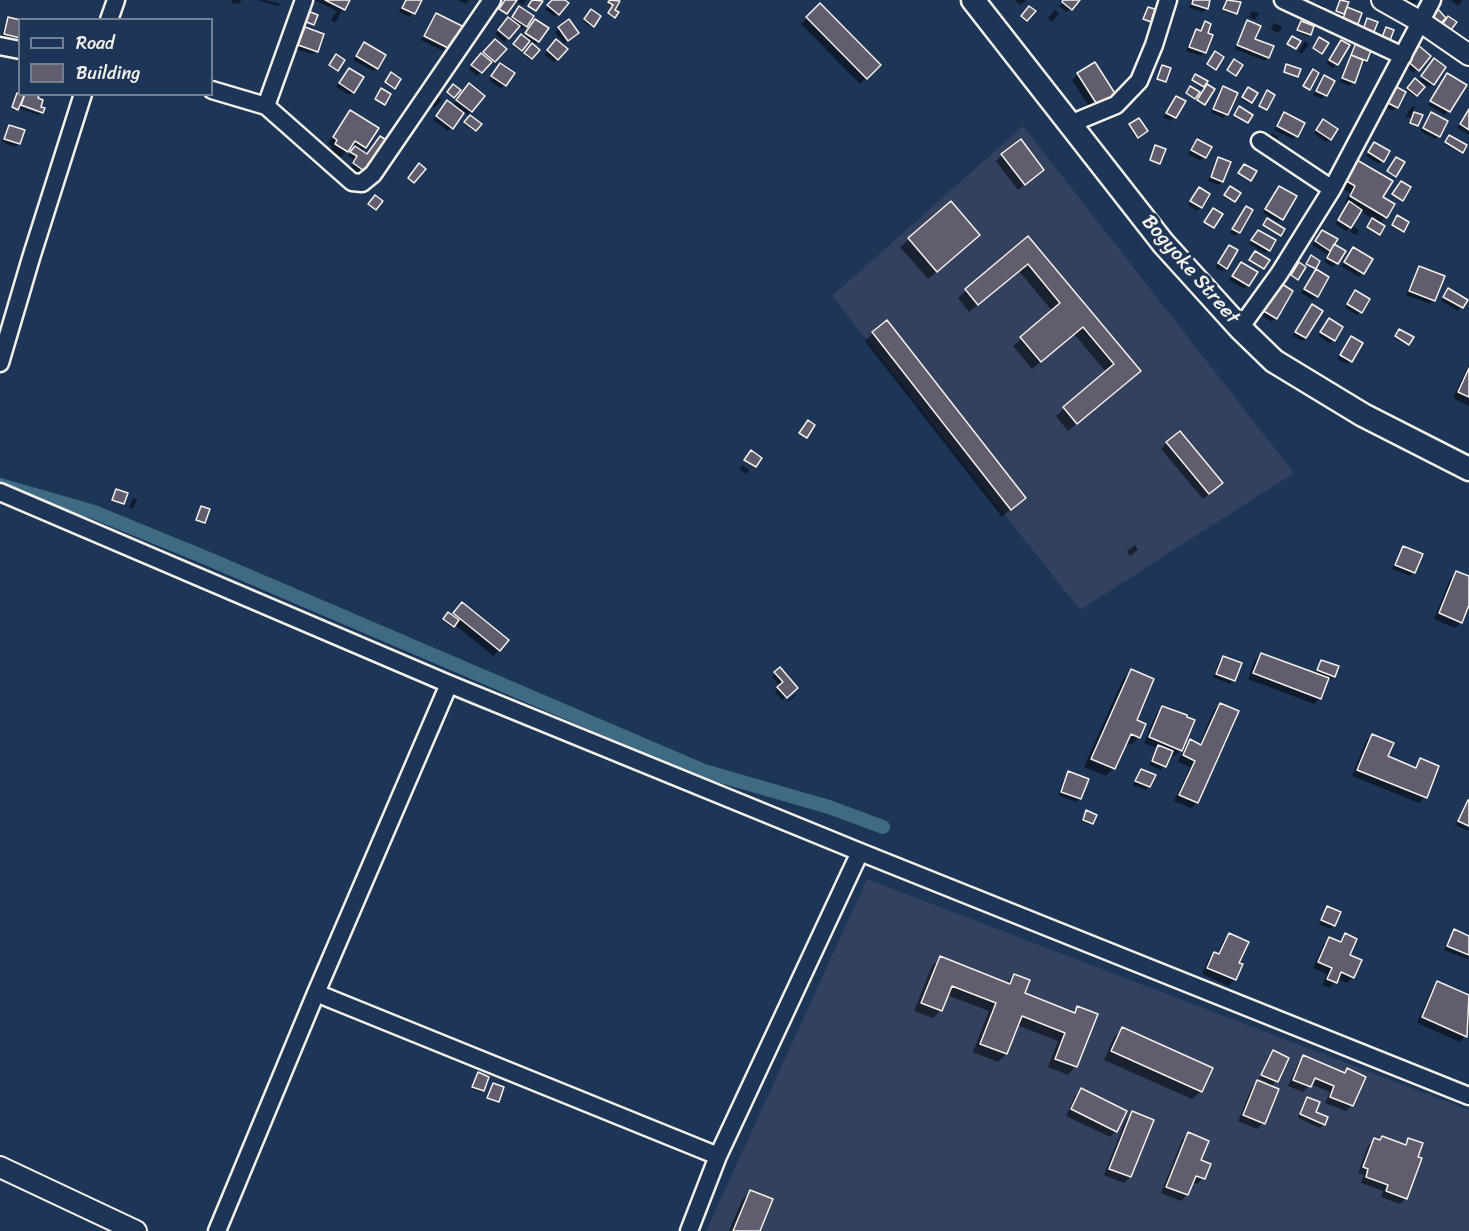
<!DOCTYPE html>
<style>
body{margin:0}
#map{position:relative;width:1469px;height:1231px;overflow:hidden;background:#1d3557;font-family:Sriracha,sans-serif}
canvas{display:block}
.legend{position:absolute;left:18px;top:18px;width:195px;height:78px;box-sizing:border-box;background:#1d3557;border:2px solid #738091;margin:0;padding:8px 10px;list-style:none;font-size:18px;color:#f4f1e8}
.legend li{display:flex;align-items:center;gap:12px;height:30px}
.legend b{width:30px;border:2px solid #738091}
</style>
<div id="map">
<canvas width="1469" height="1231"></canvas>
<ul class="legend">
<li><b style="height:8px;background:#1d3557"></b>Road</li>
<li><b style="height:16px;background:#615d6f"></b>Building</li>
</ul>
</div>
<script>
const c = document.querySelector('canvas').getContext('2d');
c.lineJoin = 'round';
function fill(path, color) { c.fillStyle = color; c.fill(path, 'evenodd'); }
const toPath = rows => new Path2D(rows.map(r => 'M' + r).join(''));
function strokePath(path, color, width, dash) { c.strokeStyle = color; c.lineWidth = width; c.lineCap = dash ? 'butt' : 'round'; c.setLineDash(dash || []); c.stroke(path); }
function label(font, color, halo, rows, align = 'center') {
  c.font = font + ' Sriracha,sans-serif'; c.lineWidth = 6; c.setLineDash([]); c.textBaseline = 'middle'; c.strokeStyle = halo; c.fillStyle = color; for (const [text, x, y, turn = 0] of rows) {
    c.save(); c.translate(x, y); c.rotate((+turn || 0) * Math.PI / 180); c.textAlign = isNaN(turn) ? turn : align; if (halo) c.strokeText(text, 0, 0); c.fillText(text, 0, 0); c.restore();
  }
}
const built = toPath([
 [1023,126,1294,473,1080,610,832,296],
 [867,879,1469,1110,1469,1231,706,1231]
]);
const shadow = toPath([
 [232,0,242,0,238,4,231,3],
 [257,0,266,0,280,4,278,6],
 [314,0,348,0,335,23,331,20,337,11],
 [405,0,420,0,410,17,399,12],
 [458,0,469,0,466,4],
 [519,0,526,0,523,5,518,2],
 [553,0,563,0,558,14,555,17,545,9],
 [611,0,619,0,613,10,613,18,608,15,613,7,608,4],
 [1014,0,1026,0,1021,5],
 [1065,0,1078,0,1067,12,1059,6],
 [1192,0,1209,0,1207,8,1203,12,1189,8],
 [1227,0,1239,3,1234,15,1223,11],
 [1407,0,1417,0,1415,4],
 [1451,0,1463,0,1458,6],
 [1340,2,1345,8,1360,14,1355,25,1342,20,1344,15,1336,12],
 [1315,3,1324,6,1322,11,1312,9],
 [820,5,878,65,860,84,801,24],
 [1055,10,1059,13,1052,22,1048,18],
 [591,11,599,17,591,27,583,21],
 [1252,11,1259,13,1255,20,1249,17],
 [516,12,526,26,522,29,518,26,504,42,495,34,505,23,510,21],
 [436,14,457,39,453,43,450,41,443,51,421,40],
 [9,19,20,22,20,43,1,37,5,23],
 [568,21,574,37,564,44,555,32],
 [1247,22,1253,40,1268,57,1265,61,1235,49,1244,26],
 [1205,23,1204,52,1201,56,1186,51,1193,34,1196,30,1200,32],
 [1274,23,1282,26,1279,33,1271,30],
 [532,24,538,41,533,46,538,50,530,60,524,55,534,44,528,41,519,51,513,46],
 [1300,24,1310,34,1308,36,1297,32],
 [305,29,316,51,313,54,295,49,301,32],
 [556,41,566,49,554,62,544,55],
 [1305,41,1309,44,1302,54,1298,52],
 [1341,42,1337,64,1333,68,1326,64],
 [364,44,377,68,373,71,353,60],
 [491,44,494,61,491,65,489,63,477,76,469,69],
 [1356,44,1366,60,1362,64,1360,63,1353,82,1350,86,1340,82,1353,48],
 [1418,47,1429,56,1414,73,1403,64],
 [1430,64,1432,84,1429,87,1419,80],
 [496,68,505,85,501,89,489,80],
 [349,69,353,92,349,95,336,87],
 [1078,74,1114,95,1092,111,1072,80],
 [1447,75,1465,85,1445,115,1428,105],
 [1194,77,1213,89,1202,105,1197,102,1204,89,1192,81],
 [1324,77,1333,81,1322,99,1313,95],
 [1415,80,1423,87,1415,97,1406,90],
 [1224,88,1227,114,1223,118,1211,112,1220,92],
 [465,89,483,96,468,115,480,124,474,131,464,124,470,117,464,112,448,131,433,120,444,106,452,106],
 [1246,91,1256,94,1249,104,1241,99],
 [1392,91,1404,93,1393,111,1384,106],
 [24,94,37,96,42,112,38,115,18,108,16,110,11,108,16,97],
 [14,101,38,109,38,113,13,104],
 [438,97,442,100,434,108,431,105],
 [1176,98,1184,102,1171,121,1163,117],
 [1412,106,1415,107,1412,113,1421,116,1416,127,1410,124,1412,119,1406,116],
 [1469,109,1469,135,1457,128],
 [1238,110,1247,122,1246,123,1234,116],
 [350,112,365,147,361,152,367,155,380,137,362,175,350,167,355,160,348,156,353,149,350,147,341,157,330,151,332,147,328,143],
 [1284,114,1296,136,1293,139,1274,130],
 [1431,114,1439,136,1435,139,1420,131],
 [1130,125,1145,133,1136,138,1129,127],
 [1320,125,1330,139,1326,142,1314,134],
 [9,127,19,144,15,147,2,142,6,130],
 [1272,133,1278,137,1271,147,1265,142],
 [1448,138,1462,152,1461,153,1444,144],
 [1198,141,1210,147,1201,161,1188,154],
 [1371,148,1383,161,1379,164,1366,156],
 [1002,155,1042,170,1018,190,996,161],
 [1219,159,1222,181,1219,185,1208,181,1215,162],
 [1357,162,1381,198,1385,217,1379,224,1378,235,1367,229,1373,219,1360,211,1352,226,1346,231,1335,224,1348,204,1345,202,1350,193,1340,187],
 [1243,167,1250,180,1249,181,1238,175],
 [1228,189,1234,201,1233,202,1223,197],
 [1276,191,1281,219,1278,222,1263,213],
 [1195,193,1201,207,1197,211,1188,205],
 [951,203,970,243,928,279,900,247],
 [1246,208,1239,232,1235,236,1230,233],
 [1396,218,1407,223,1401,232,1391,227],
 [1265,221,1280,235,1279,236,1262,226],
 [1353,226,1359,230,1356,235,1350,232],
 [1258,232,1268,250,1265,253,1249,244],
 [1322,232,1332,245,1344,252,1333,267,1324,262,1328,255,1312,245],
 [1028,238,1131,379,1068,431,1056,416,1106,372,1074,334,1032,369,1013,346,1053,312,1019,271,969,312,958,298],
 [1229,247,1226,268,1222,271,1215,268],
 [1350,253,1362,273,1359,277,1341,266],
 [1253,255,1263,268,1262,269,1249,262],
 [1241,264,1248,285,1244,289,1229,280],
 [1420,267,1443,277,1433,300,1430,304,1406,295,1416,271],
 [1316,271,1316,296,1313,300,1301,293],
 [1279,284,1275,318,1272,322,1260,314],
 [1445,294,1466,300,1458,311,1441,301],
 [1352,296,1360,312,1357,315,1345,308],
 [1312,306,1305,338,1302,341,1292,336],
 [1329,320,1334,340,1330,343,1318,336],
 [1398,332,1408,344,1407,345,1394,338],
 [873,333,1024,498,1002,517,865,341],
 [1351,337,1350,361,1347,364,1337,359],
 [1469,364,1469,406,1453,398],
 [1167,443,1215,489,1203,499,1161,449],
 [749,454,760,459,754,468,744,461],
 [742,465,749,470,746,474,739,469],
 [133,498,137,499,133,509,129,508],
 [1135,545,1138,550,1130,556,1127,551],
 [1403,547,1414,572,1410,576,1392,569,1400,551],
 [1456,573,1469,578,1469,601,1461,622,1455,628,1434,619,1450,579],
 [457,609,499,650,493,656,454,624,452,627,443,621,448,614,451,616],
 [1261,654,1314,674,1321,661,1334,676,1330,680,1327,679,1320,698,1314,704,1248,679,1255,660],
 [1223,657,1234,680,1230,684,1213,677,1219,661],
 [780,669,796,688,782,700,775,692,780,686,772,677],
 [1131,671,1135,721,1139,737,1131,745,1125,743,1114,768,1106,776,1084,767,1123,679],
 [795,694,796,695,788,702,787,701],
 [1220,704,1237,712,1197,803,1191,808,1174,801,1190,767,1178,762,1184,748,1175,756,1170,754,1161,770,1149,765,1157,748,1144,743,1156,714,1162,708,1181,750,1190,741,1199,745,1214,710],
 [1372,735,1386,757,1414,768,1420,760,1425,797,1419,803,1352,776,1366,741],
 [1141,771,1149,786,1145,790,1133,785],
 [1069,773,1080,798,1076,802,1058,795,1065,777],
 [1085,814,1095,816,1091,825,1082,822],
 [1457,822,1469,828,1469,829,1468,831,1455,825],
 [1328,908,1334,925,1330,929,1319,924],
 [1454,931,1469,938,1469,957,1467,959,1444,950],
 [1229,935,1237,964,1241,965,1234,980,1228,986,1202,974,1208,960,1214,954,1217,955,1223,941],
 [1345,935,1353,977,1347,983,1337,979,1330,988,1322,985,1327,974,1313,968,1323,945,1329,939,1338,943],
 [940,958,1005,984,1014,975,1023,994,1072,1013,1078,1008,1076,1066,1068,1075,1048,1067,1058,1041,1017,1025,1006,1054,998,1062,973,1052,989,1011,947,995,941,1010,933,1018,914,1011,932,966],
 [1438,983,1469,996,1469,1030,1460,1042,1417,1023,1432,989],
 [1122,1029,1201,1091,1192,1099,1104,1060,1114,1037],
 [1273,1052,1287,1058,1276,1081,1271,1087,1263,1123,1257,1129,1238,1121,1252,1087,1258,1081,1267,1085,1268,1083,1259,1078],
 [1304,1057,1343,1074,1347,1070,1352,1105,1346,1111,1325,1103,1330,1092,1310,1084,1303,1092,1288,1086,1298,1063],
 [477,1076,487,1078,481,1092,472,1089],
 [1081,1090,1116,1131,1110,1137,1066,1116,1075,1096],
 [1308,1099,1314,1112,1324,1124,1320,1128,1298,1118,1304,1102],
 [1132,1113,1152,1121,1130,1177,1124,1183,1104,1175,1126,1119],
 [1188,1134,1199,1161,1203,1178,1197,1184,1192,1182,1187,1195,1181,1201,1161,1193,1182,1140],
 [1382,1138,1403,1145,1409,1140,1406,1198,1400,1204,1381,1197,1383,1191,1361,1183,1364,1175,1358,1173,1368,1146,1374,1140,1378,1141],
 [750,1192,758,1231,729,1231,742,1200]
]);
const canal = toPath([
 [0,485,94,512,204,557,704,771,829,807,883,827]
]);
const building = toPath([
 [325,0,350,0,345,10,325,0],
 [406,0,422,0,415,14,402,8,406,0],
 [505,0,517,0,507,14,499,9,505,0],
 [532,0,543,1,536,11,528,6,532,0],
 [552,0,565,0,569,3,559,15,547,5,552,0],
 [610,0,620,1,615,10,619,12,615,18,608,13,613,5,608,2,610,0],
 [1063,0,1080,0,1072,10,1062,2,1063,0],
 [1193,0,1210,0,1208,9,1192,4,1193,0],
 [1227,0,1241,2,1237,14,1223,9,1227,0],
 [1340,0,1349,2,1344,14,1336,11,1340,0],
 [820,3,881,65,867,79,806,17,820,3],
 [519,6,534,16,527,27,512,17,519,6],
 [1029,6,1036,11,1027,21,1021,16,1029,6],
 [1148,7,1155,9,1151,22,1143,19,1148,7],
 [1347,7,1362,13,1358,24,1343,19,1347,7],
 [1436,7,1446,18,1435,29,1424,18,1436,7],
 [591,9,601,16,594,27,584,19,591,9],
 [308,11,318,15,314,25,304,21,308,11],
 [436,13,464,27,458,40,454,38,448,48,424,36,436,13],
 [1448,16,1457,22,1450,31,1442,25,1448,16],
 [8,17,20,20,20,38,4,34,8,17],
 [508,17,520,26,509,39,498,30,508,17],
 [1367,18,1378,22,1373,34,1363,30,1367,18],
 [535,19,549,28,539,42,525,33,535,19],
 [569,19,579,33,568,41,558,27,569,19],
 [1247,20,1261,26,1255,39,1274,46,1269,58,1237,45,1247,20],
 [1205,21,1211,24,1208,33,1213,35,1206,53,1189,47,1196,29,1201,31,1205,21],
 [1301,21,1314,26,1311,35,1297,30,1301,21],
 [305,27,324,34,318,52,298,45,305,27],
 [1386,27,1394,30,1389,43,1381,40,1386,27],
 [521,34,530,41,522,51,513,44,521,34],
 [1292,36,1301,41,1296,49,1287,44,1292,36],
 [1319,37,1329,43,1322,54,1313,48,1319,37],
 [495,39,507,49,495,62,483,52,495,39],
 [556,39,568,49,558,60,547,50,556,39],
 [1341,40,1350,45,1338,65,1329,60,1341,40],
 [364,42,386,55,378,69,356,56,364,42],
 [532,43,540,50,532,59,524,53,532,43],
 [1356,43,1372,48,1367,61,1351,55,1356,43],
 [1418,45,1431,56,1419,71,1405,59,1418,45],
 [1215,51,1224,57,1216,70,1207,64,1215,51],
 [481,53,492,62,482,73,471,65,481,53],
 [336,54,345,60,338,71,329,65,336,54],
 [1351,55,1363,60,1355,83,1342,78,1351,55],
 [1434,58,1446,67,1434,85,1421,76,1434,58],
 [1234,59,1243,65,1236,76,1227,70,1234,59],
 [1095,62,1116,95,1098,106,1077,73,1095,62],
 [500,63,515,73,506,86,491,76,500,63],
 [1286,64,1301,69,1298,77,1284,72,1286,64],
 [1162,65,1171,68,1166,82,1157,79,1162,65],
 [349,68,364,77,354,93,339,83,349,68],
 [1313,69,1319,73,1310,90,1303,86,1313,69],
 [391,72,401,79,395,89,385,82,391,72],
 [1447,73,1467,85,1450,112,1430,101,1447,73],
 [1195,74,1208,81,1204,87,1192,80,1195,74],
 [1324,75,1335,81,1327,96,1316,91,1324,75],
 [1415,78,1425,87,1417,96,1407,88,1415,78],
 [469,83,485,96,472,112,456,100,469,83],
 [453,84,461,90,454,98,447,92,453,84],
 [1207,84,1215,89,1205,105,1197,100,1207,84],
 [1190,86,1200,92,1195,99,1186,93,1190,86],
 [1223,86,1238,93,1228,115,1213,109,1223,86],
 [1395,86,1406,92,1398,108,1386,102,1395,86],
 [1248,87,1258,93,1252,103,1242,97,1248,87],
 [381,88,391,94,385,105,375,99,381,88],
 [1267,90,1275,95,1267,110,1259,106,1267,90],
 [17,93,24,96,18,110,12,107,17,93],
 [25,94,39,95,38,98,43,100,41,107,45,108,43,113,21,105,25,94],
 [1176,96,1186,101,1176,118,1166,113,1176,96],
 [447,100,464,113,453,129,436,116,447,100],
 [1239,106,1253,115,1248,123,1234,115,1239,106],
 [1469,109,1469,130,1460,124,1469,109],
 [350,110,379,128,366,148,355,141,348,152,335,144,337,140,333,137,350,110],
 [1284,112,1305,123,1298,137,1277,126,1284,112],
 [1414,112,1423,115,1418,126,1410,123,1414,112],
 [1431,112,1448,121,1440,137,1423,128,1431,112],
 [470,115,482,124,476,131,464,122,470,115],
 [1139,118,1148,131,1138,138,1129,124,1139,118],
 [1323,119,1338,129,1331,140,1316,130,1323,119],
 [9,125,25,130,20,144,4,139,9,125],
 [1449,135,1467,145,1463,153,1445,142,1449,135],
 [380,136,388,141,367,173,353,163,357,156,350,152,355,146,367,154,380,136],
 [1021,139,1044,170,1025,185,1001,154,1021,139],
 [1197,139,1212,147,1206,158,1191,150,1197,139],
 [1374,142,1390,151,1384,162,1368,152,1374,142],
 [1155,145,1166,149,1160,164,1150,160,1155,145],
 [1218,157,1231,162,1223,182,1211,177,1218,157],
 [1396,157,1405,162,1396,177,1387,171,1396,157],
 [1357,160,1393,181,1383,197,1395,204,1387,218,1350,196,1355,186,1345,180,1357,160],
 [419,163,426,169,414,183,408,178,419,163],
 [1244,164,1257,171,1251,181,1238,173,1244,164],
 [1401,181,1411,187,1403,201,1392,194,1401,181],
 [1230,186,1241,193,1235,202,1224,195,1230,186],
 [1279,186,1297,196,1283,220,1265,209,1279,186],
 [1199,187,1210,194,1202,208,1190,201,1199,187],
 [375,195,383,201,376,210,368,204,375,195],
 [951,201,980,235,937,272,908,238,951,201],
 [1349,201,1362,210,1351,228,1338,220,1349,201],
 [1246,206,1253,210,1240,233,1232,229,1246,206],
 [1213,208,1223,214,1214,228,1204,222,1213,208],
 [1397,215,1409,222,1404,232,1392,225,1397,215],
 [1267,218,1285,229,1281,236,1263,225,1267,218],
 [1372,218,1385,226,1380,235,1367,227,1372,218],
 [1258,230,1276,240,1270,251,1251,240,1258,230],
 [1322,230,1338,239,1330,251,1315,241,1322,230],
 [1028,236,1141,371,1077,424,1063,407,1114,364,1083,327,1041,362,1020,337,1060,303,1028,264,978,305,965,289,1028,236],
 [1334,244,1346,251,1338,264,1327,258,1334,244],
 [1229,245,1238,250,1227,269,1218,263,1229,245],
 [1353,247,1373,259,1364,274,1344,262,1353,247],
 [1255,251,1270,260,1264,269,1249,260,1255,251],
 [1311,255,1320,261,1316,269,1306,264,1311,255],
 [1241,262,1258,272,1249,286,1232,276,1241,262],
 [1299,262,1306,267,1298,280,1291,275,1299,262],
 [1419,266,1445,276,1435,301,1409,291,1419,266],
 [1316,269,1329,277,1318,297,1304,289,1316,269],
 [1279,282,1293,291,1277,319,1262,310,1279,282],
 [1448,288,1468,300,1463,308,1443,297,1448,288],
 [1355,290,1370,299,1362,313,1347,304,1355,290],
 [1312,304,1323,311,1306,338,1295,332,1312,304],
 [1329,318,1343,327,1335,341,1320,332,1329,318],
 [887,320,1026,498,1011,510,872,332,887,320],
 [1399,329,1414,337,1409,345,1395,336,1399,329],
 [1351,336,1363,343,1352,362,1340,355,1351,336],
 [1469,368,1469,397,1458,392,1469,368],
 [808,420,815,425,807,438,799,433,808,420],
 [1180,431,1223,483,1209,494,1166,442,1180,431],
 [751,450,762,458,756,467,744,460,751,450],
 [116,489,128,493,124,504,112,500,116,489],
 [201,506,210,509,205,523,196,520,201,506],
 [1403,546,1423,554,1415,573,1395,565,1403,546],
 [1456,571,1469,576,1469,605,1462,623,1439,613,1456,571],
 [462,602,509,640,500,651,453,613,462,602],
 [448,612,459,620,454,627,443,619,448,612],
 [1261,653,1329,678,1321,699,1253,673,1261,653],
 [1223,656,1242,663,1235,681,1216,674,1223,656],
 [1321,660,1339,666,1335,677,1317,670,1321,660],
 [780,667,798,688,787,698,777,687,783,682,774,672,780,667],
 [1131,669,1154,679,1137,720,1146,724,1140,738,1131,734,1115,769,1091,759,1131,669],
 [1220,703,1239,711,1198,803,1179,795,1195,761,1183,755,1190,739,1201,745,1220,703],
 [1162,706,1187,715,1187,717,1195,720,1182,751,1149,737,1162,706],
 [1372,734,1394,743,1388,756,1416,768,1420,758,1439,766,1427,798,1357,770,1372,734],
 [1158,745,1173,751,1166,767,1152,761,1158,745],
 [1141,769,1156,775,1150,787,1135,781,1141,769],
 [1068,771,1089,779,1081,799,1061,792,1068,771],
 [1468,800,1469,800,1469,826,1458,821,1468,800],
 [1086,810,1097,815,1093,824,1083,820,1086,810],
 [1327,906,1341,912,1335,926,1321,920,1327,906],
 [1454,929,1469,936,1469,955,1447,946,1454,929],
 [1229,933,1249,942,1239,963,1243,964,1236,980,1207,968,1214,952,1219,954,1229,933],
 [1345,933,1357,939,1350,955,1362,960,1354,978,1341,972,1337,983,1327,979,1332,968,1318,962,1329,937,1341,942,1345,933],
 [940,956,1010,984,1014,974,1030,980,1025,993,1075,1013,1077,1006,1098,1014,1077,1067,1055,1059,1065,1033,1022,1016,1007,1054,980,1044,996,1003,952,986,942,1011,921,1003,940,956],
 [1437,981,1469,995,1467,1037,1422,1017,1437,981],
 [1122,1027,1213,1068,1202,1092,1111,1051,1122,1027],
 [1273,1050,1289,1058,1278,1082,1261,1075,1273,1050],
 [1303,1055,1345,1073,1347,1068,1366,1077,1353,1106,1330,1097,1334,1086,1315,1078,1311,1087,1293,1080,1303,1055],
 [478,1072,489,1077,484,1091,472,1087,478,1072],
 [1257,1080,1279,1089,1265,1124,1243,1115,1257,1080],
 [493,1083,504,1087,499,1102,487,1098,493,1083],
 [1081,1088,1127,1111,1117,1132,1071,1109,1081,1088],
 [1307,1097,1320,1102,1316,1112,1328,1117,1325,1125,1300,1114,1307,1097],
 [1132,1111,1154,1120,1131,1177,1109,1169,1132,1111],
 [1188,1132,1209,1141,1201,1160,1211,1164,1205,1179,1196,1176,1188,1195,1166,1187,1188,1132],
 [1382,1136,1406,1145,1408,1138,1423,1143,1418,1157,1422,1158,1407,1199,1386,1191,1388,1185,1366,1177,1368,1169,1363,1167,1374,1138,1380,1140,1382,1136],
 [750,1190,773,1199,760,1231,733,1231,750,1190]
]);
const minor = toPath([
 [1283,0,1403,56],
 [109,20,116,0],
 [0,46,20,50],
 [212,90,266,106,352,182,362,183,373,174,492,0],
 [266,106,304,0],
 [1070,124,1116,105,1139,81,1154,45,1168,0],
 [1260,141,1332,189],
 [1240,328,1279,274,1332,189,1432,0],
 [0,363,31,258,83,94],
 [0,492,449,684,860,852,1469,1096],
 [316,993,718,1156],
 [217,1231,316,993,449,684],
 [689,1231,718,1156,860,852]
]);
const tertiary = toPath([
 [1382,0,1421,22,1469,55],
 [0,1167,136,1231]
]);
const secondary = toPath([
 [973,0,1163,243,1240,328,1274,361,1363,415,1469,469]
]);
const streetNames = [
 ["Bogyoke Street",1190,270,49]
];
fill(built, '#31415e');
fill(shadow, '#0007');
strokePath(canal, '#3f6a84', 14);
fill(building, '#615d6f');
strokePath(building, '#f4f1e8', 1.5);
strokePath(minor, '#f4f1e8', 21);
strokePath(tertiary, '#f4f1e8', 24);
strokePath(secondary, '#f4f1e8', 27);
strokePath(minor, '#1d3557', 16);
strokePath(tertiary, '#1d3557', 20);
strokePath(secondary, '#1d3557', 22);
label('20px', '#f4f1e8', '#1d3557', streetNames);
</script>
